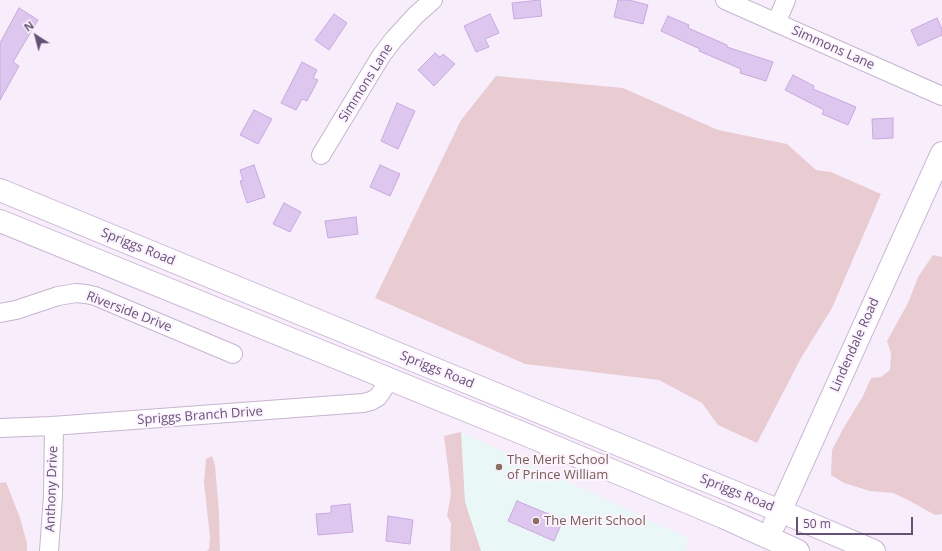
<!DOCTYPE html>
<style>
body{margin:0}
#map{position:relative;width:942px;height:551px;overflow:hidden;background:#f8edfb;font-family:"Open Sans",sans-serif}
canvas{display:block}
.north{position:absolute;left:16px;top:16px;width:40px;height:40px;-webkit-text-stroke:3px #fcf3fe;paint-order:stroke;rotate:324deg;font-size:11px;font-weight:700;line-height:16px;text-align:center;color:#655175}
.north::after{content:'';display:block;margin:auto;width:14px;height:18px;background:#655175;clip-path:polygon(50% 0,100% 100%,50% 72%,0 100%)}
.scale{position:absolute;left:796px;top:517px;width:117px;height:18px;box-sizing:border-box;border:2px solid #655175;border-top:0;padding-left:5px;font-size:12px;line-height:14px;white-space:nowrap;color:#655175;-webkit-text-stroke:3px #fcf3fe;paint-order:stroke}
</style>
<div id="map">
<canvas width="942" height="551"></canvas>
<div class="north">N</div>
<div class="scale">50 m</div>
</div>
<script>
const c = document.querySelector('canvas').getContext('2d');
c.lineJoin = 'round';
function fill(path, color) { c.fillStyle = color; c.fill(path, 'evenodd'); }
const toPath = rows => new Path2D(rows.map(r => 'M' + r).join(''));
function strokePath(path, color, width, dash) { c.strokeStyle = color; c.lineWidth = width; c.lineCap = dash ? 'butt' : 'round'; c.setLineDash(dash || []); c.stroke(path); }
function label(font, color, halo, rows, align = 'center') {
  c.font = font + ' "Open Sans",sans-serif'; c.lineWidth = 4; c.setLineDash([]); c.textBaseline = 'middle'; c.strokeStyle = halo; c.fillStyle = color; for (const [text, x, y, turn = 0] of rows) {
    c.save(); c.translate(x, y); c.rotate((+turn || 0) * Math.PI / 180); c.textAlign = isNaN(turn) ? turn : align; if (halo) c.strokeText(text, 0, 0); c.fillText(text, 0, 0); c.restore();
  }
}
const education = toPath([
 [461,432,688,538,686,551,481,551,465,502]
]);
const green = toPath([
 [496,76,623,88,718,130,787,144,816,170,831,172,881,194,832,308,801,358,757,443,718,425,702,403,659,380,576,370,525,364,375,298,461,120],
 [933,255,942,257,942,514,935,515,906,499,893,493,870,491,844,483,831,475,832,450,843,429,863,396,871,378,881,377,890,370,891,353,887,341,908,303,918,277],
 [461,432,465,502,481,551,450,551,451,523,447,516,451,494,449,475,444,436],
 [212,456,215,465,219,514,220,551,207,551,209,549,210,537,204,482,206,459],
 [6,482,20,518,27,543,27,551,0,551,0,483]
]);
const building = toPath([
 [540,0,542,16,514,19,512,3,540,0],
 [618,0,629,0,648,5,643,24,614,17,618,0],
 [19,8,38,20,13,62,19,66,0,100,0,43,19,8],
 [334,14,347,23,329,50,315,40,334,14],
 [490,14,499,33,485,39,489,47,476,52,464,26,490,14],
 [668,16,689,25,688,28,727,45,727,47,773,62,766,81,740,73,741,69,699,51,700,49,661,31,668,16],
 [937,18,942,29,942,35,918,46,911,30,937,18],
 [435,53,440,57,443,54,455,64,434,86,418,70,435,53],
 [302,62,317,70,313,78,318,80,307,101,302,99,296,110,281,103,302,62],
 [793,75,814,86,813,89,856,107,848,125,822,114,824,110,785,90,793,75],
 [397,103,415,111,398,149,381,141,397,103],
 [254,110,272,119,258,144,240,135,254,110],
 [893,118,893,138,873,139,872,119,893,118],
 [254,165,265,197,247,203,240,181,243,180,240,170,254,165],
 [380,165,400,174,390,196,370,187,380,165],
 [284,203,301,212,290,232,273,224,284,203],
 [356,217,358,234,328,238,325,221,356,217],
 [517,501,563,520,554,541,508,521,517,501],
 [350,504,353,532,318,535,316,514,331,513,331,506,350,504],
 [388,516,413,520,410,544,386,541,388,516]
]);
const street = toPath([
 [725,0,942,96],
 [776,23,786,0],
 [321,155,381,56,394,39,416,15,433,0],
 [0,313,16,310,58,296,76,293,86,294,95,296,233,354],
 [0,428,52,426,363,403,371,401,378,397,390,379],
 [49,551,53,496,54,426]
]);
const secondary = toPath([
 [0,190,780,511,874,551],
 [0,221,522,433,723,517,798,551],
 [774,525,942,153]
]);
const markers = [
 [499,467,4,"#8d6e63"],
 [536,521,4,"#8d6e63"]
];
const streetNames = [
 ["Simmons Lane",833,48,24],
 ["Simmons Lane",366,83,-58],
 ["Spriggs Road",138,247,22],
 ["Riverside Drive",129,312,21],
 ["Lindendale Road",855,345,-66],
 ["Spriggs Road",437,370,22],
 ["Spriggs Branch Drive",200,416,-4],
 ["Anthony Drive",52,489,-88],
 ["Spriggs Road",737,493,22]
];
const educationNames = [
 ["The Merit School",507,460],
 ["of Prince William",507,475],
 ["The Merit School",544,521]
];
fill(education, '#e9f8f6');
fill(green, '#e9ccd2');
fill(building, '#dec7ee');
strokePath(building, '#c8a8e0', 1);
strokePath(street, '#c6b5cf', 20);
strokePath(secondary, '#cbb8d6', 24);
strokePath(street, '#fff', 18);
strokePath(secondary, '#fff', 22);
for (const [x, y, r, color] of markers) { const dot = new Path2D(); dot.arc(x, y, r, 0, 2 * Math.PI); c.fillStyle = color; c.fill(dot); strokePath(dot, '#fcf3fe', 1.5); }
label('13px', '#655175', '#fcf3fe', streetNames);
label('13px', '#785e54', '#fcf3fe', educationNames, 'left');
</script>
